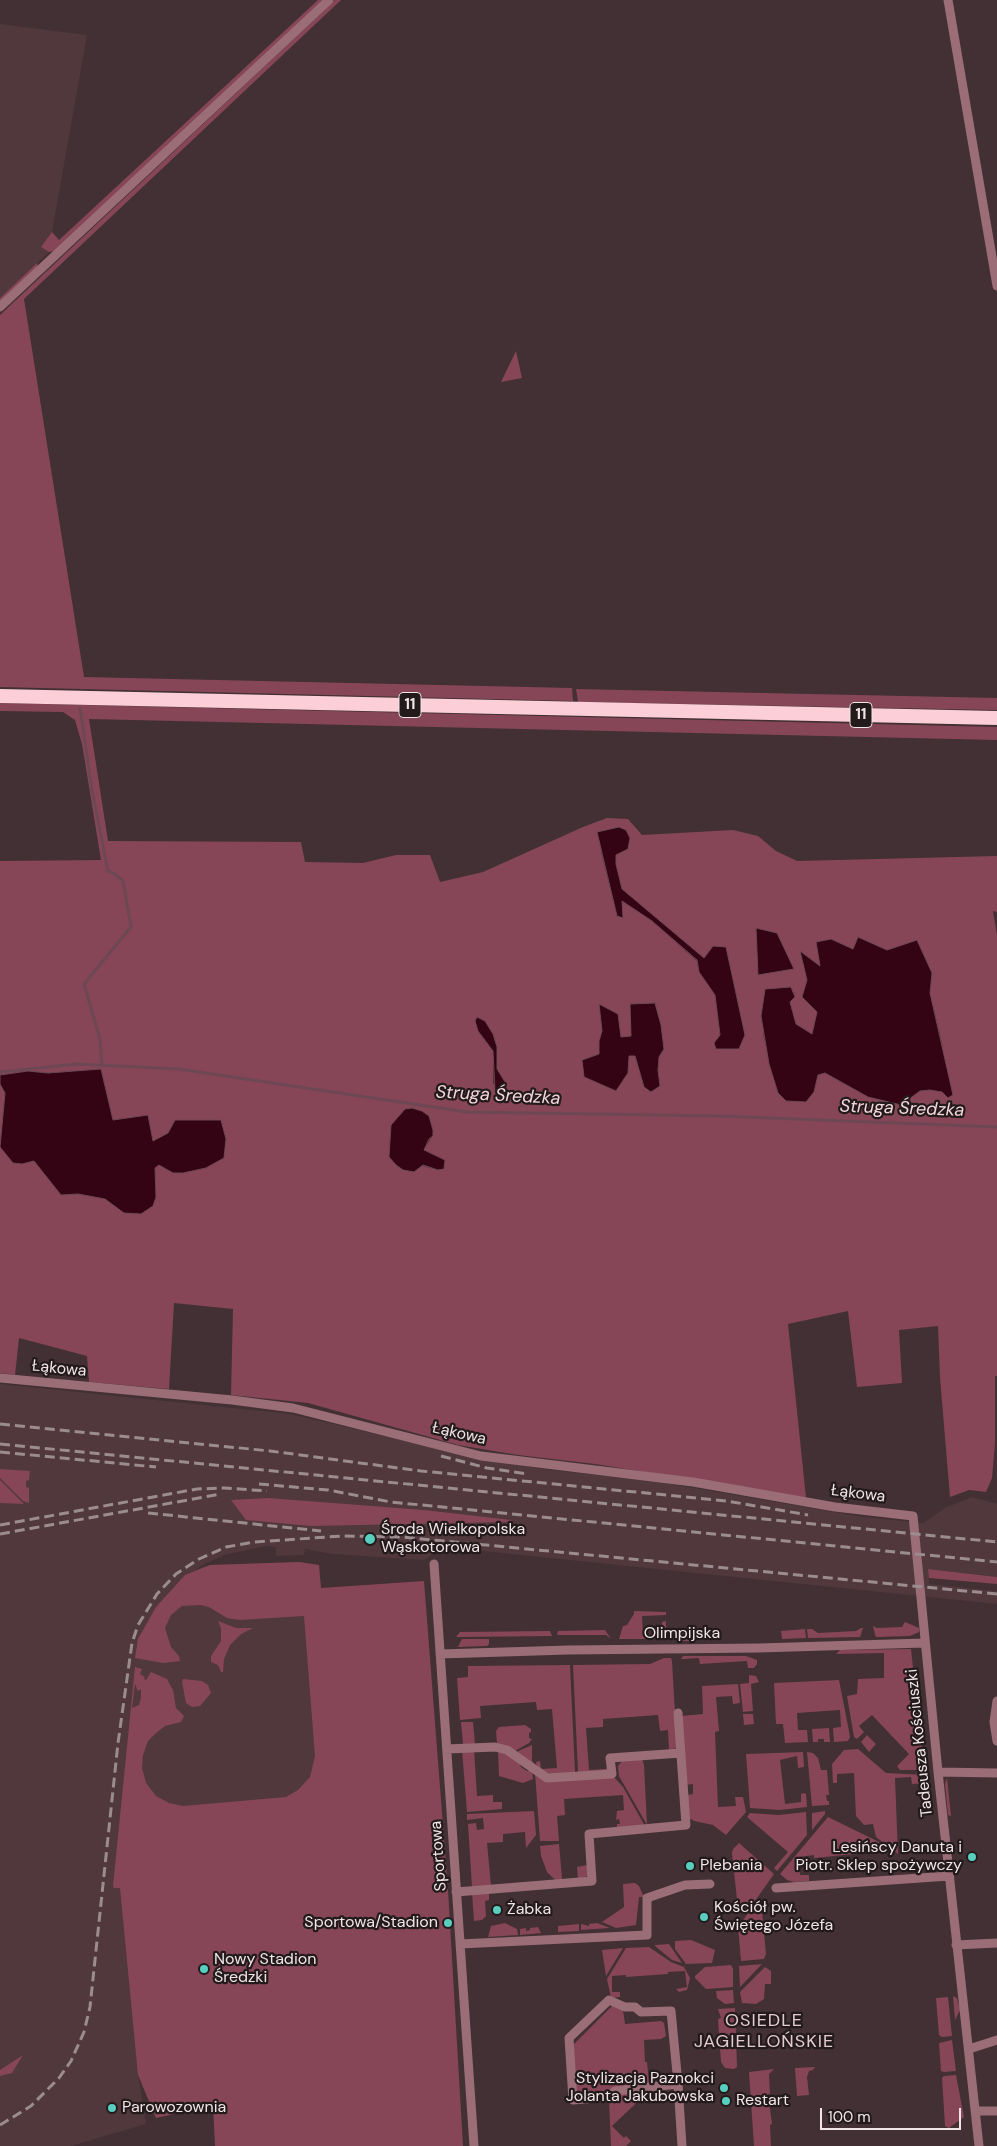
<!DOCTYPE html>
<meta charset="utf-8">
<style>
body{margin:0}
#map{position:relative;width:997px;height:2146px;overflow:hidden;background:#423034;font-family:"DM Sans",sans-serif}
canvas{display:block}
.scale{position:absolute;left:820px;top:2108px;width:141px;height:22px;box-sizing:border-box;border:2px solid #f1e5e7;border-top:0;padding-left:6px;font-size:15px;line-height:18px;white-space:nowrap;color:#f1e5e7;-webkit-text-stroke:4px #231a1c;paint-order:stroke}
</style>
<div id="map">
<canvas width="997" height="2146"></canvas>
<div class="scale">100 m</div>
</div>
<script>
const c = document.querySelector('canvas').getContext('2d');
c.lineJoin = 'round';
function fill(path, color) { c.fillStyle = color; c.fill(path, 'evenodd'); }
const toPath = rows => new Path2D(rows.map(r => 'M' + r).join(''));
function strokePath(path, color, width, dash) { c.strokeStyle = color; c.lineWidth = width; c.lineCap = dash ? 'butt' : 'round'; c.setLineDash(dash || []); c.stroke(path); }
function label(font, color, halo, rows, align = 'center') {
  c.font = font + ' "DM Sans",sans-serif'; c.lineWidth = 4.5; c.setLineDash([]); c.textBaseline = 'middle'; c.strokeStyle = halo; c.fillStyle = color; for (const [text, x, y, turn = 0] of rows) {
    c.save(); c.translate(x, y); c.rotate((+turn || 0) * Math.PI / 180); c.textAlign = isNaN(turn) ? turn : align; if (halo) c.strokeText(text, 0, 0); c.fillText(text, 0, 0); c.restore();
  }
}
const built = toPath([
 [0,24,87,35,52,232,42,247,49,252,0,298],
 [0,1384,291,1414,482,1459,550,1470,653,1481,863,1517,923,1523,945,1508,972,1497,997,1504,997,1577,929,1569,929,1584,997,1591,997,1604,443,1547,424,1560,332,1554,305,1549,304,1555,276,1556,276,1547,266,1546,225,1555,204,1564,195,1570,210,1565,299,1562,319,1565,340,1863,138,2075,146,2124,71,2146,0,2146]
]);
const green = toPath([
 [318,0,323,0,56,251,49,252,41,247,52,232,59,240],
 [335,0,341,0,24,299,84,677,572,688,573,701,0,687,0,315],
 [37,263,38,267,0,303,0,298],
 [516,351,522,378,501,382],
 [576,689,997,698,997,710,578,702],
 [0,703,997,727,997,740,89,719,108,841,301,842,305,862,363,863,396,855,430,855,440,882,483,872,583,827,607,818,628,819,642,835,733,830,758,836,776,851,797,861,997,856,997,912,993,911,997,935,997,1376,995,1376,995,1444,992,1478,986,1492,969,1490,950,1497,940,1377,938,1326,899,1330,902,1383,857,1387,848,1311,788,1324,806,1498,595,1464,518,1455,458,1445,308,1403,231,1395,233,1309,174,1303,169,1389,89,1382,87,1356,19,1338,15,1375,0,1373,0,1147,22,1164,34,1161,61,1195,78,1194,105,1199,124,1213,156,1197,155,1168,159,1165,173,1173,168,1133,153,1142,148,1115,113,1120,101,1069,48,1073,28,1071,0,1075,0,861,101,860,82,744,75,720,63,712,0,711],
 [628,849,616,855,616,864,622,889,704,958,739,1049,714,1043,720,1035,715,995,699,972,697,961,652,921,622,901,617,916,601,852],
 [858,937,932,973,930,993,942,1043,948,1098,942,1092,930,1090,920,1091,908,1099,846,1085,825,1073,818,1075,814,1092,778,1093,763,1034,794,992,795,997,790,1002,796,1024,812,1034,817,1012,802,997,807,980,801,952,820,966,831,939,853,949],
 [618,1014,621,1037,662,1041,663,1049,659,1057,658,1070,660,1086,640,1071,635,1056,629,1055,628,1073,582,1061,599,1054,599,1041,602,1031],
 [485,1021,493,1034,497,1047,497,1069,505,1082,493,1084,493,1051,478,1031],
 [391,1125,433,1135,424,1150,439,1157,438,1170,389,1157],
 [0,1084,5,1093,0,1147],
 [0,1469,30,1471,29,1480,26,1481,26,1487,29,1488,29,1503,23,1501,0,1478],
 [0,1480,24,1504,0,1503],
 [268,1498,424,1510,511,1520,512,1522,311,1526,246,1520,231,1500],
 [299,1562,319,1565,321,1588,424,1581,448,1890,463,2146,215,2146,213,2105,156,2118,138,2075,120,1888,114,1888,113,1886,135,1667,142,1669,140,1674,145,1677,144,1679,146,1680,151,1672,167,1679,173,1690,176,1708,184,1716,181,1722,165,1726,156,1733,148,1741,143,1755,142,1768,146,1783,156,1796,169,1803,183,1806,286,1797,298,1790,310,1777,315,1756,304,1616,240,1620,227,1618,209,1607,200,1605,182,1606,171,1615,165,1628,171,1647,179,1656,180,1661,163,1663,135,1658,138,1639,156,1607,185,1575,210,1565],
 [135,1684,138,1691,141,1689,141,1698,139,1705,132,1708],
 [928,1569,997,1577,997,1584,929,1578],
 [634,1611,666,1612,666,1615,642,1616,643,1634,650,1634,650,1639,619,1639,623,1626,627,1625,634,1614],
 [218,1621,236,1628,253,1628,241,1634,230,1645,224,1659,223,1672,221,1672,218,1665,211,1662,211,1656,221,1641,221,1628],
 [666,1621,666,1639,652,1639,652,1634,662,1633,662,1622],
 [905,1622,919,1628,919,1632,910,1636,876,1637,875,1634,873,1626,877,1628,902,1627],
 [861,1628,863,1628,860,1637,808,1638,807,1629,812,1629,818,1633,856,1631],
 [805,1629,806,1638,782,1639,781,1631],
 [605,1630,611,1639,606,1635,557,1635,558,1631],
 [550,1631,552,1636,456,1637,460,1632],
 [678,1631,693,1631,693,1641,680,1641],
 [462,1639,489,1639,489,1644,487,1646,458,1647],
 [911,1649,924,1769,921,1770,900,1770,897,1766,909,1754,872,1715,859,1726,864,1732,857,1739,854,1737,847,1696,857,1694,858,1679,884,1678,884,1653,836,1654,840,1650],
 [683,1656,746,1656,757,1660,757,1664,754,1668,748,1668,747,1661,700,1664,699,1658,683,1659,681,1659],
 [664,1658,671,1658,672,1661,677,1748,669,1750,668,1730,660,1731,658,1715,603,1719,603,1727,586,1728,589,1770,606,1769,609,1766,609,1770,579,1773,578,1772,573,1665,650,1664],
 [570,1665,575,1772,551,1775,537,1768,536,1762,540,1761,541,1769,557,1768,552,1709,537,1710,536,1702,480,1706,481,1718,460,1720,457,1678,468,1677,468,1666],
 [749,1675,756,1676,759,1682,751,1684,753,1711,743,1712,740,1684,749,1683],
 [183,1679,202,1681,208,1685,211,1693,200,1706,192,1707,186,1703,182,1682],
 [839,1680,848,1726,850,1737,848,1741,834,1742,833,1728,841,1727,840,1710,797,1713,798,1730,807,1730,808,1742,785,1743,783,1724,776,1724,774,1683],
 [738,1684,740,1703,733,1704,732,1696,716,1697,719,1731,715,1732,718,1807,736,1806,735,1797,743,1797,746,1812,726,1835,713,1825,694,1821,689,1818,687,1795,693,1794,693,1784,686,1785,681,1716,703,1714,702,1686],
 [743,1714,753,1714,754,1724,744,1725],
 [461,1722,473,1722,475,1744,463,1744],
 [525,1725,531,1729,531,1732,529,1733,529,1738,532,1739,529,1743,515,1751,497,1743,496,1731,499,1727],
 [829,1728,830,1742,824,1742,824,1739,818,1739,818,1742,813,1742,812,1729],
 [867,1735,876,1744,869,1752,861,1742],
 [532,1745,532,1761,534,1764,516,1752],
 [474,1749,477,1796,493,1795,493,1802,502,1802,502,1809,467,1812,462,1750],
 [858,1749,886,1773,925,1775,925,1783,912,1784,911,1777,895,1778,898,1854,876,1837,873,1824,864,1825,856,1816,854,1773,837,1774,837,1783,833,1783,832,1764,844,1750],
 [498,1750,519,1762,521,1767,527,1771,532,1771,533,1779,523,1783,499,1776],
 [803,1752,804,1767,798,1768,797,1756,780,1760,785,1804,801,1802,801,1794,804,1793,806,1794,807,1807,780,1810,750,1808,746,1754],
 [807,1752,813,1753,818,1758,821,1770,827,1770,829,1795,826,1795,827,1801,829,1801,829,1805,812,1806],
 [642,1759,644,1765,647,1825,619,1776,618,1766,623,1760],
 [535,1773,614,1777,623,1787,645,1826,617,1828,617,1824,620,1824,619,1819,616,1820,617,1811,624,1810,623,1795,564,1799,565,1815,557,1816,559,1841,540,1841],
 [947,1778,951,1816,948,1815,945,1784],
 [534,1811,536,1835,526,1848,525,1832,503,1834,503,1842,487,1843,491,1885,472,1887,468,1824,476,1823,477,1830,484,1829,483,1818,467,1820,467,1814],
 [825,1811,825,1814,812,1830,812,1813],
 [806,1812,807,1835,777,1871,774,1868,788,1852,747,1817,750,1813,779,1815],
 [828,1817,877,1841,886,1848,884,1851,814,1858,814,1855,799,1857,800,1875,809,1875,809,1881,794,1882,787,1880,780,1874],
 [739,1843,774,1874,750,1908,738,1909,732,1853,733,1849],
 [559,1844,562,1878,561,1880,555,1880,547,1872,541,1856,540,1846],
 [587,1865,588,1876,578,1879,577,1867],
 [635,1883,639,1886,644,1897,639,1897,636,1925,616,1928,602,1922,624,1907,623,1884],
 [489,1891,489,1900,485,1901,486,1916,482,1920,474,1921,472,1893],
 [760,1911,762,1912,766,1954,764,1959,741,1961,738,1927,749,1912],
 [505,1923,517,1929,518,1935,488,1937,491,1926],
 [597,1923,610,1928,581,1930,581,1924,589,1926,589,1924],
 [579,1924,579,1931,558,1932,558,1926],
 [538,1927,541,1933,520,1935,520,1929,526,1928,526,1931,530,1930,530,1928],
 [691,1940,715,1950,712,1963,686,1964,675,1949,675,1941],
 [669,1944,682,1963,672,1960,655,1946,655,1945],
 [649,1947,671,1962,684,1967,690,1978,687,1990,679,1992,676,1989,687,1987,685,1971,668,1972,668,1974,626,1977,626,1975,612,1976,612,1992,620,1992,620,1997,611,1998,607,1979,626,1948],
 [623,1948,606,1976,602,1950],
 [762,1964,740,1987,739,1966],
 [731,1965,733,1969,733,1987,706,1989,695,1978,695,1976,705,1967],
 [765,1967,771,1971,771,1984,765,1984,764,1999,756,2004,742,2003,740,1992],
 [733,1990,734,2003,725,2004,717,1998,716,1991],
 [953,1996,957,1998,960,2010,955,2020],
 [948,1997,952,2036,942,2037,939,2035,936,1998],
 [613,2005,623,2010,625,2024,661,2021,664,2023,666,2036,661,2039,644,2040,645,2062,647,2062,649,2083,666,2082,665,2077,668,2078,669,2083,608,2094,576,2097,571,2047],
 [735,2008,737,2067,734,2069,725,2068,721,2062,718,2019,721,2018,718,2009],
 [952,2040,956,2071,944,2072,941,2071,939,2043],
 [23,2055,12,2073,0,2076,0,2070],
 [815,2067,813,2070,809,2071,807,2077,809,2095,797,2096,795,2068],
 [774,2069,769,2074,770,2094,768,2094,772,2124,770,2125,771,2146,754,2146,749,2072],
 [956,2075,964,2117,949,2128,945,2126,942,2078,944,2076],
 [649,2091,612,2126,624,2138,626,2136,631,2141,626,2146,611,2146,609,2101,615,2094]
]);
const water = toPath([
 [619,827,626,830,630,838,628,849,616,855,616,864,622,889,704,958,713,946,726,947,745,1035,739,1049,716,1049,714,1043,720,1035,715,995,699,972,697,960,652,921,622,901,623,918,617,916,597,832,619,827],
 [756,928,777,933,794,969,758,975,756,928],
 [858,937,887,950,917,940,932,973,930,993,953,1095,948,1098,942,1092,930,1090,920,1091,901,1105,868,1097,825,1073,818,1075,814,1092,806,1102,786,1101,778,1093,769,1064,761,1016,765,989,791,987,795,997,790,1002,796,1024,812,1034,817,1012,802,997,807,980,800,951,820,966,816,942,831,939,853,949,858,937],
 [655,1003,661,1025,664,1049,659,1057,658,1070,660,1086,651,1092,644,1087,635,1056,629,1056,628,1073,616,1091,584,1077,582,1060,599,1054,599,1041,602,1031,599,1004,618,1014,621,1037,631,1036,630,1004,655,1003],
 [477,1017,485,1021,493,1034,497,1047,497,1069,505,1082,507,1092,504,1095,495,1091,493,1051,478,1031,475,1021,477,1017],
 [101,1069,113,1120,148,1115,153,1141,168,1133,175,1120,221,1120,226,1139,224,1158,206,1168,183,1173,173,1173,159,1165,155,1168,156,1197,153,1206,141,1214,124,1213,105,1199,78,1194,61,1195,34,1161,22,1164,13,1163,0,1147,5,1093,0,1084,0,1075,28,1071,48,1073,101,1069],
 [412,1108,422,1111,429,1116,433,1130,433,1136,429,1139,424,1150,445,1160,444,1169,438,1170,423,1165,414,1172,403,1170,396,1165,389,1157,391,1125,405,1109,412,1108]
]);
const stream = toPath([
 [80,708,92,790,108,871,115,874,123,881,131,927,84,984,100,1039,102,1065],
 [0,1072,77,1064,179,1069,467,1112,720,1116,997,1127]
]);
const minor = toPath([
 [948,0,997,286],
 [0,307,329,0],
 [0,1378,232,1400,293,1408,481,1456,693,1482,835,1507,913,1516,938,1772,979,2146],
 [434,1564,474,2146],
 [440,1654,568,1650,759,1648,924,1643],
 [997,1701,994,1722,997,1741],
 [447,1749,495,1747,507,1750,547,1778,612,1774,610,1758,681,1753],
 [938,1772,997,1773],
 [776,1888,949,1876],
 [456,1892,592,1881,589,1834,686,1825,678,1713],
 [460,1944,647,1935,647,1898,685,1885,710,1884],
 [956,1945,997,1943],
 [969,2049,997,2040],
 [678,2084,615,2091,608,2097,573,2100,569,2038,609,2000,625,2007,635,2007,641,2012,671,2011,678,2084,682,2146],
 [977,2111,997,2111]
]);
const highway = toPath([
 [0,696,997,718]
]);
const rail = toPath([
 [0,1424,270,1451,421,1471,727,1501,808,1515],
 [0,1444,997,1542],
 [0,1452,156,1467],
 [441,1456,487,1468,528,1474],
 [259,1484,328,1490,391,1502,997,1562],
 [148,1513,321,1531],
 [0,1525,197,1489,225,1488,267,1491],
 [0,1534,221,1494],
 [0,2125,31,2106,59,2078,71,2061,84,2032,90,2007,118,1743,132,1643,138,1625,157,1594,176,1574,199,1559,226,1547,254,1542,342,1536,402,1537,997,1594]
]);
const markers = [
 [370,1539,6,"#58cebf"],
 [972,1857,5,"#58cebf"],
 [690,1866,5,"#58cebf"],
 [497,1910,5,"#58cebf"],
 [704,1917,5,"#58cebf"],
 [448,1923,5,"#58cebf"],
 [204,1969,5,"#58cebf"],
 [724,2088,5,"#58cebf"],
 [726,2101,5,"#58cebf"],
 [112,2108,5,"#58cebf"]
];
const shields = [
 [410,705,22],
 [861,715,22]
];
const shieldNames = [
 ["11",410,705],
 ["11",861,715]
];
const streetNames = [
 ["Łąkowa",59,1369,6],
 ["Łąkowa",459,1434,13],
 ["Łąkowa",858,1494,7],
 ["Olimpijska",682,1634],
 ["Tadeusza Kościuszki",920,1743,-96],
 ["Sportowa",439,1856,-94]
];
const poiNames = [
 ["Środa Wielkopolska",381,1530],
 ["Wąskotorowa",381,1548],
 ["Lesińscy Danuta i",962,1848,"right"],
 ["Piotr. Sklep spożywczy",962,1866,"right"],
 ["Plebania",700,1866],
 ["Kościół pw.",714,1908],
 ["Świętego Józefa",714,1926],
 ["Żabka",507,1910],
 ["Sportowa/Stadion",438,1923,"right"],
 ["Nowy Stadion",214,1960],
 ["Średzki",214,1978],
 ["Stylizacja Paznokci",714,2079,"right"],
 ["Jolanta Jakubowska",714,2097,"right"],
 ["Restart",736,2101],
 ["Parowozownia",122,2108]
];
const waterNames = [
 ["Struga Średzka",498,1096,3],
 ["Struga Średzka",902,1109,2]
];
const neighbourhoodNames = [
 ["OSIEDLE",764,2021],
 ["JAGIELLOŃSKIE",764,2042]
];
fill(built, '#50383d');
fill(green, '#864657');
fill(water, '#340415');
strokePath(water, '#6d4854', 1);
strokePath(stream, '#6d4854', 3);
strokePath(minor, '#9a6d77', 9);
strokePath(highway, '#fccfd8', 14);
strokePath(rail, '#9b8c8f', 3, [10, 5]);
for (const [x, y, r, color] of markers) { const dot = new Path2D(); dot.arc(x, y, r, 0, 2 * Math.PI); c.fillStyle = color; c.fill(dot); strokePath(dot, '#231a1c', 2); }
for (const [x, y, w] of shields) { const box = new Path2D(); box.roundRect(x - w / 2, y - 12.5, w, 25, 4); c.fillStyle = '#231a1c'; c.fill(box); strokePath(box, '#f1e5e7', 1); }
label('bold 15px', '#f1e5e7', null, shieldNames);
label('16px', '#f1e5e7', '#231a1c', streetNames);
label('16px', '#f1e5e7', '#231a1c', poiNames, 'left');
label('italic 18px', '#f3d7dd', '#231a1c', waterNames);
c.letterSpacing = '1px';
label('18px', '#e2cacf', '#231a1c', neighbourhoodNames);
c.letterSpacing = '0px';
</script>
